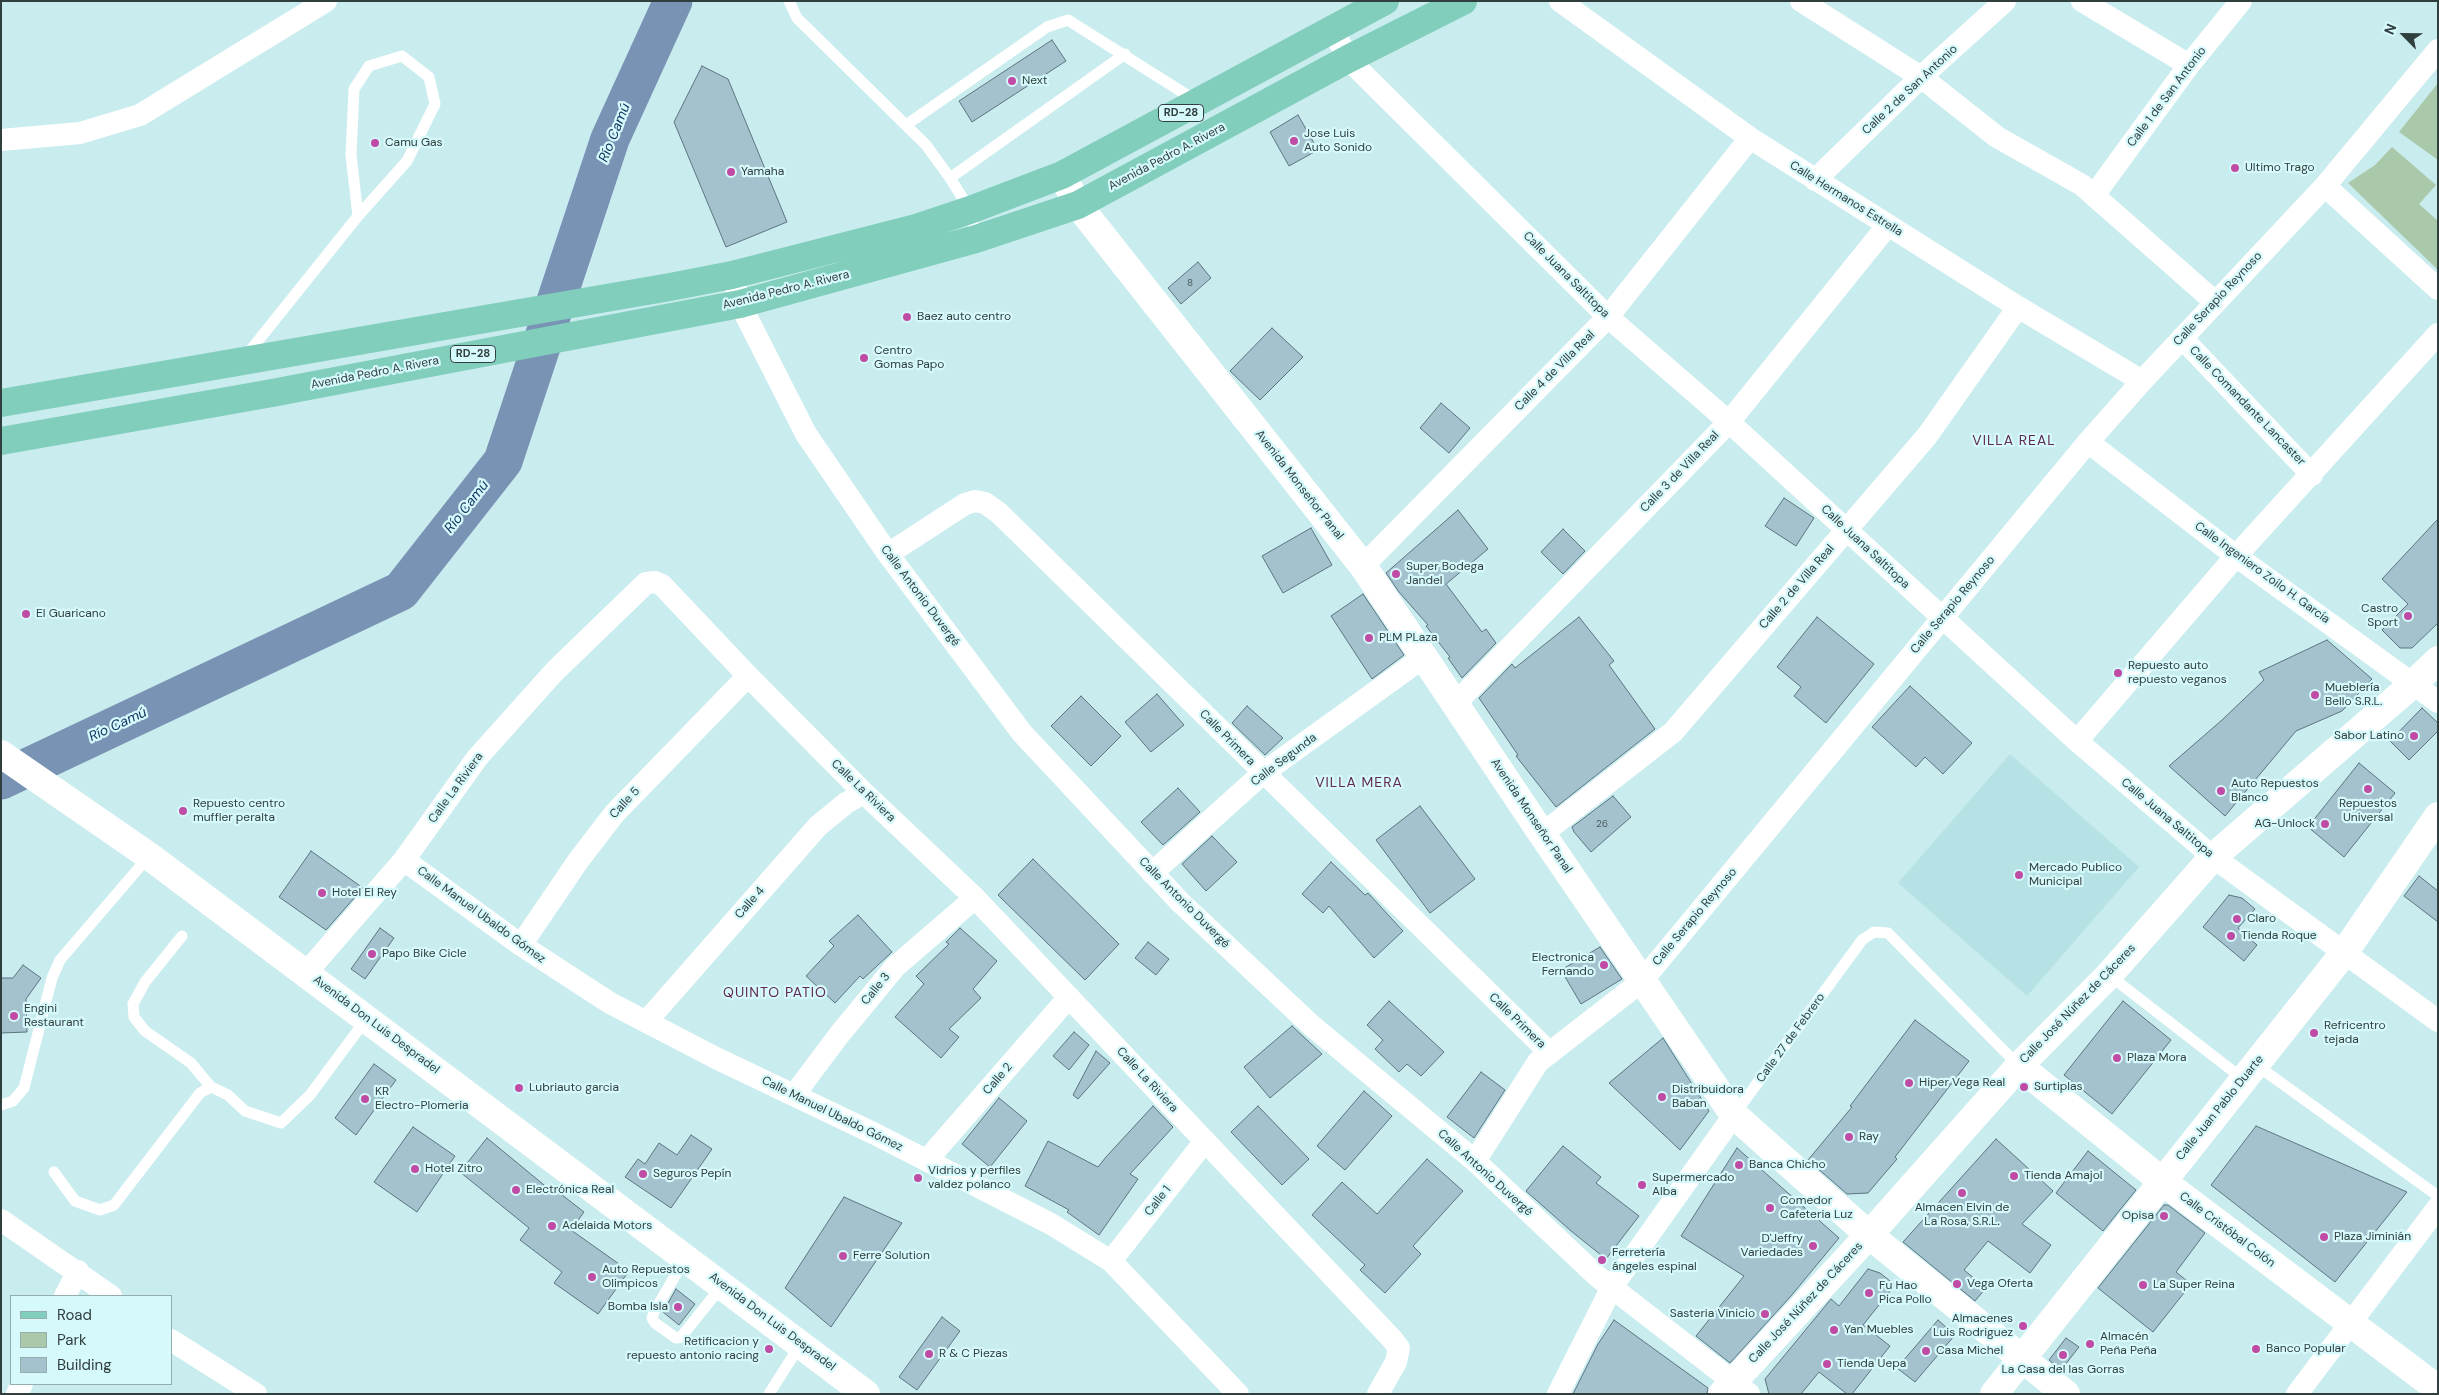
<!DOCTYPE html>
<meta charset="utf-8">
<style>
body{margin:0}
#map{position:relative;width:2439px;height:1395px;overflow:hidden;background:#c9ecee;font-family:"DM Sans",sans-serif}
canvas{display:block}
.frame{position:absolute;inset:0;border:2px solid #303e3e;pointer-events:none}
.legend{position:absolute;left:10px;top:1295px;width:162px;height:90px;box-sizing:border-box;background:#d6f9fb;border:1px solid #94aeaf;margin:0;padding:6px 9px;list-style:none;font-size:15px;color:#303e3e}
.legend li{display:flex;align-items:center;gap:10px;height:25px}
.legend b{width:25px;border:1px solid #94aeaf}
.north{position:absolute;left:2379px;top:10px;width:50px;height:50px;-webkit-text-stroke:4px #d6f9fb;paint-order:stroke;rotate:293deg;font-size:14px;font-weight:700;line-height:20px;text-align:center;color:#303e3e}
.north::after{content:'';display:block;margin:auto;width:18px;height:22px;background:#303e3e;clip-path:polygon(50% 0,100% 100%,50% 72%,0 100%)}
</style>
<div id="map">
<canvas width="2439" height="1395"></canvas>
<div class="frame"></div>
<ul class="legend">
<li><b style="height:6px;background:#81cebd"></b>Road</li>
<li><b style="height:14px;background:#aac9ab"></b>Park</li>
<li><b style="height:14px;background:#a4c1ce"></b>Building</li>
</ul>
<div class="north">N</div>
</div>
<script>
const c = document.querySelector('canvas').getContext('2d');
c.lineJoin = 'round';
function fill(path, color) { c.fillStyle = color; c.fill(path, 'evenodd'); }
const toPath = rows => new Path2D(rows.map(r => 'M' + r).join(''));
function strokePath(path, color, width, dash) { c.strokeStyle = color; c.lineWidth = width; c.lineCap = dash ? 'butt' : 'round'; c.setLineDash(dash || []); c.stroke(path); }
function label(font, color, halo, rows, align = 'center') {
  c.font = font + ' "DM Sans",sans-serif'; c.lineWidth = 4.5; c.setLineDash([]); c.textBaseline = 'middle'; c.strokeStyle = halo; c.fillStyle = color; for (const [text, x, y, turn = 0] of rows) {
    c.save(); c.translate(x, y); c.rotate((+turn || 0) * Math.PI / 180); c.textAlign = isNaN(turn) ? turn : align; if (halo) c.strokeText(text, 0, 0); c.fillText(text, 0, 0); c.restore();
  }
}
const built = toPath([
 [2010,754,2139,867,2027,996,1898,883]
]);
const green = toPath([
 [2438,83,2438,160,2399,132],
 [2392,147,2436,185,2419,204,2438,221,2438,270,2348,183,2375,165]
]);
const river = toPath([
 [1,780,401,591,503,461,610,139,673,1]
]);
const building = toPath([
 [1052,40,1066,61,972,122,959,101,1052,40],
 [702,66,728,79,787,222,726,247,674,122,702,66],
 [1298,115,1318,150,1289,166,1270,132,1298,115],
 [1198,262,1211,278,1181,304,1168,288,1198,262],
 [1272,328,1303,357,1260,400,1230,371,1272,328],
 [1441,403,1470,428,1449,453,1420,428,1441,403],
 [1784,498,1814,518,1796,546,1765,526,1784,498],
 [1458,510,1488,549,1446,584,1482,632,1486,629,1496,643,1462,678,1448,658,1450,657,1426,626,1428,625,1399,592,1386,573,1458,510],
 [2438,519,2438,623,2412,648,2400,648,2382,630,2408,604,2382,579,2438,519],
 [1311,528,1332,565,1283,593,1262,556,1311,528],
 [1563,529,1585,551,1563,574,1541,552,1563,529],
 [1363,594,1404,655,1372,679,1331,616,1363,594],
 [1579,617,1614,661,1609,665,1655,729,1556,807,1516,756,1518,755,1479,698,1512,664,1515,668,1579,617],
 [1817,617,1874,664,1826,723,1794,696,1801,687,1777,667,1817,617],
 [2327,640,2372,679,2342,711,2296,731,2225,816,2169,766,2222,720,2264,680,2259,672,2327,640],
 [1910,686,1972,743,1943,774,1925,757,1916,767,1872,727,1910,686],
 [1157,694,1184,725,1151,752,1125,722,1157,694],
 [1081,696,1121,736,1091,766,1051,726,1081,696],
 [1247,706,1283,738,1265,755,1232,723,1247,706],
 [2422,708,2438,723,2438,731,2409,760,2390,741,2422,708],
 [2359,763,2395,793,2344,857,2308,827,2359,763],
 [1178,788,1200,812,1163,845,1141,822,1178,788],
 [1613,796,1631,817,1591,852,1574,832,1572,827,1613,796],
 [1420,806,1475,879,1430,913,1376,840,1420,806],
 [1212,836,1237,862,1206,891,1182,864,1212,836],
 [311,851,363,888,326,930,279,897,311,851],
 [1033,859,1119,944,1085,980,998,895,1033,859],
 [1331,862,1365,895,1368,893,1403,931,1374,958,1329,906,1323,913,1302,894,1331,862],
 [2419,876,2438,891,2438,922,2404,896,2419,876],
 [2229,895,2242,898,2255,909,2238,928,2257,945,2244,961,2203,927,2229,895],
 [858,915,892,952,863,979,860,976,835,1003,806,976,834,946,829,941,858,915],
 [380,928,394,938,365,979,351,969,380,928],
 [960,928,997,961,973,989,981,998,949,1029,959,1037,941,1058,895,1017,924,984,916,976,949,944,946,942,960,928],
 [1148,942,1169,959,1156,975,1135,958,1148,942],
 [1600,947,1622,979,1581,1004,1561,970,1600,947],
 [23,965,41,978,26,999,27,1032,1,1033,1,978,13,978,23,965],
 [1389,1001,1444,1052,1421,1076,1407,1064,1399,1072,1375,1049,1383,1040,1367,1025,1389,1001],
 [2123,1001,2171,1040,2112,1114,2064,1075,2123,1001],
 [1915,1020,1969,1061,1895,1157,1897,1159,1868,1193,1847,1194,1808,1160,1852,1107,1850,1106,1915,1020],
 [1292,1026,1322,1054,1270,1098,1244,1067,1292,1026],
 [1074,1032,1089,1045,1069,1070,1053,1056,1074,1032],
 [1663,1038,1709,1111,1680,1150,1609,1083,1663,1038],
 [1096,1051,1110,1063,1078,1099,1073,1095,1096,1051],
 [374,1064,396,1080,356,1135,335,1118,374,1064],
 [1481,1072,1505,1090,1474,1138,1447,1117,1481,1072],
 [1364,1091,1392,1116,1345,1170,1317,1146,1364,1091],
 [999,1098,1027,1121,990,1167,962,1144,999,1098],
 [1153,1106,1173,1127,1130,1174,1138,1179,1099,1235,1067,1212,1069,1210,1025,1186,1048,1141,1098,1167,1106,1157,1153,1106],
 [1258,1106,1309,1159,1282,1185,1231,1132,1258,1106],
 [2256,1126,2407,1192,2335,1282,2211,1185,2256,1126],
 [413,1127,455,1156,417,1212,374,1182,413,1127],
 [691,1135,712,1149,671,1208,625,1177,638,1159,645,1164,659,1143,677,1155,691,1135],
 [487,1138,555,1194,557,1191,584,1212,571,1230,629,1271,598,1314,554,1283,562,1272,520,1240,529,1228,460,1172,487,1138],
 [1996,1139,2053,1191,2022,1224,2051,1245,2030,1273,1988,1241,1964,1270,1986,1288,1975,1301,1903,1242,1996,1139],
 [1563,1146,1601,1177,1596,1183,1639,1216,1606,1259,1571,1231,1526,1191,1563,1146],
 [1737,1148,1839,1238,1791,1296,1730,1363,1696,1336,1744,1276,1681,1236,1737,1148],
 [2088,1151,2136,1190,2103,1231,2056,1193,2088,1151],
 [1427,1159,1463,1191,1413,1246,1421,1254,1385,1293,1360,1270,1365,1265,1312,1215,1342,1182,1377,1214,1427,1159],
 [844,1197,902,1223,831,1327,785,1288,844,1197],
 [2164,1205,2168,1205,2205,1233,2176,1272,2191,1284,2153,1332,2098,1288,2164,1205],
 [1868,1269,1880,1273,1895,1285,1863,1325,1890,1346,1852,1394,1847,1394,1819,1372,1801,1394,1769,1394,1765,1379,1831,1299,1839,1306,1868,1269],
 [676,1289,695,1304,679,1325,663,1312,676,1289],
 [942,1317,960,1331,917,1390,899,1377,942,1317],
 [1614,1320,1708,1388,1707,1394,1573,1394,1598,1344,1614,1320],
 [1938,1320,1955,1335,1915,1382,1897,1368,1938,1320],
 [2066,1338,2079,1347,2061,1370,2049,1360,2066,1338]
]);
const lane = toPath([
 [789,1,797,18,926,145,950,178,970,210,976,239],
 [906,125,1047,27,1068,20,1198,102],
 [950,178,1125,54],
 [245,357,358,216,407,161,435,104,429,77,402,56,369,66,354,89,351,155,358,216],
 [182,936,145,982,133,1004,134,1017,145,1031,191,1063,211,1087],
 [2109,975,2243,1079],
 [2255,1064,2438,1196],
 [1,1105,13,1101,24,1088,52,978,60,960,149,856],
 [1734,1115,1862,940,1874,932,1888,933,2019,1066],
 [54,1172,75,1201,100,1210,114,1205,200,1093,211,1087,228,1095,245,1111,281,1123,310,1095,367,1018],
 [686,1257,654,1312,652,1318,655,1323,676,1338,681,1337,722,1286],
 [769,1394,800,1345]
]);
const street = toPath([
 [1560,1,1750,138,2018,307,2142,381],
 [1801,1,1921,77,1997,137,2082,185,2215,302],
 [2082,1,2189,65],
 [1333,30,1348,59,1608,317,1729,422,2077,741,2213,857,2438,1021],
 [1,140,80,133,140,115,326,1],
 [1815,180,1921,77,2005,1],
 [2325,186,2438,289],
 [2095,194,2189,65,2241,1],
 [732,275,740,304,806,434,888,554,1022,733,1180,902,1311,1025,1475,1161,1597,1276,1749,1394],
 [2182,338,2312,475],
 [2088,442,2236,556,2438,702],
 [888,554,965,504,975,501,985,503,999,513,1550,1053],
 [1363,566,1608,317,1750,138],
 [1456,703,1729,422,1888,225],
 [2077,741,2236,556,2438,334],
 [1542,834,1673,732,1927,436,2018,307],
 [404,860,521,945,610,1003,716,1058,875,1134,1051,1224,1111,1261,1238,1394],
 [1152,873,1263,773,1424,657],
 [521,945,578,861,614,814,748,676],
 [306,973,404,860,477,758,554,672,646,583,655,582,662,585,748,676,864,793,975,898,1392,1339,1399,1348,1396,1362,1378,1394],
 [646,1022,818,826,846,803,864,793],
 [794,1095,839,1035,895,967,975,898],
 [927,1160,1069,997],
 [1475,1161,1538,1062,1642,981,2088,442,2142,381,2325,186,2438,50],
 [1,1220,111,1296],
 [1111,1261,1205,1141],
 [65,1296,78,1271],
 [171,1340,256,1394],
 [17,1394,22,1384],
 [1558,1394,1612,1287,1734,1115],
 [2297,1394,2438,1207]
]);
const secondary = toPath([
 [1062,175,1078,205,1363,566,1542,834,1734,1115,1869,1235,2066,1394],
 [1,754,149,856,866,1394],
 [2019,1066,2162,1181,2438,1389],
 [1722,1394,1869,1235,2019,1066,2109,975,2213,857,2414,683,2438,660],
 [1994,1394,2344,953,2438,816]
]);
const primary = toPath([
 [1,403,670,287,732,275,916,228,970,210,1062,175,1385,1],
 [1,441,272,393,740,304,976,239,1078,205,1348,59,1463,1]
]);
const markers = [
 [1012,81,5,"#bf4ba4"],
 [1294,141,5,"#bf4ba4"],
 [375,143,5,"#bf4ba4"],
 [2235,168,5,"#bf4ba4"],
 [731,172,5,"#bf4ba4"],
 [907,317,5,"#bf4ba4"],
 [864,358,5,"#bf4ba4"],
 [1396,574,5,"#bf4ba4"],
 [26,614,5,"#bf4ba4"],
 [2408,616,5,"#bf4ba4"],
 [1369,638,5,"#bf4ba4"],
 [2118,673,5,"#bf4ba4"],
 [2315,695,5,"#bf4ba4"],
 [2414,736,5,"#bf4ba4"],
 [2368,789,5,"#bf4ba4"],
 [2221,791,5,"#bf4ba4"],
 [183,811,5,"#bf4ba4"],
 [2325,824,5,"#bf4ba4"],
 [2019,875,5,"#bf4ba4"],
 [322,893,5,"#bf4ba4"],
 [2237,919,5,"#bf4ba4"],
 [2231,936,5,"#bf4ba4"],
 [372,954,5,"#bf4ba4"],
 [1604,965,5,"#bf4ba4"],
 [14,1016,5,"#bf4ba4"],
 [2314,1033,5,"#bf4ba4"],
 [2117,1058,5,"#bf4ba4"],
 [1909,1083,5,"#bf4ba4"],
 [2024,1087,5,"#bf4ba4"],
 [519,1088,5,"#bf4ba4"],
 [1662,1097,5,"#bf4ba4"],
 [365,1099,5,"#bf4ba4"],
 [1849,1137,5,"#bf4ba4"],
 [1739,1165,5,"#bf4ba4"],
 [415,1169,5,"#bf4ba4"],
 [643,1174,5,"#bf4ba4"],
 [2014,1176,5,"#bf4ba4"],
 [918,1178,5,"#bf4ba4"],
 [1642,1185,5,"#bf4ba4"],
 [516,1190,5,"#bf4ba4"],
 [1962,1193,5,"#bf4ba4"],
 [1770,1208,5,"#bf4ba4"],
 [2164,1216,5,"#bf4ba4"],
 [552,1226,5,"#bf4ba4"],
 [2324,1237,5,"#bf4ba4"],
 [1813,1246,5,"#bf4ba4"],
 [843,1256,5,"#bf4ba4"],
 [1602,1260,5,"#bf4ba4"],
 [592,1277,5,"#bf4ba4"],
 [1957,1284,5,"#bf4ba4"],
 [2143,1285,5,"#bf4ba4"],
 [1869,1293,5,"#bf4ba4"],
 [678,1307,5,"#bf4ba4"],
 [1765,1314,5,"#bf4ba4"],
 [2023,1326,5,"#bf4ba4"],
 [1834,1330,5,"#bf4ba4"],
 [2090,1344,5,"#bf4ba4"],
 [769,1349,5,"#bf4ba4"],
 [2256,1349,5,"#bf4ba4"],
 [1926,1351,5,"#bf4ba4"],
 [929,1354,5,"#bf4ba4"],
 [2063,1355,5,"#bf4ba4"],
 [1827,1364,5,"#bf4ba4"]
];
const numberNames = [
 ["8",1190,283],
 ["26",1602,824]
];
const shields = [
 [1181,113,45],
 [473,354,45]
];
const shieldNames = [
 ["RD-28",1181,113],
 ["RD-28",473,354]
];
const poiNames = [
 ["Next",1022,81],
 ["Jose Luis",1304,134],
 ["Auto Sonido",1304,148],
 ["Camu Gas",385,143],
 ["Ultimo Trago",2245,168],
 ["Yamaha",741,172],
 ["Baez auto centro",917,317],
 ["Centro",874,351],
 ["Gomas Papo",874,365],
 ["Super Bodega",1406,567],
 ["Jandel",1406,581],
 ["Castro",2398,609,"right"],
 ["Sport",2398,623,"right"],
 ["El Guaricano",36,614],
 ["PLM PLaza",1379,638],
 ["Repuesto auto",2128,666],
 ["repuesto veganos",2128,680],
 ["Mueblería",2325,688],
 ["Bello S.R.L.",2325,702],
 ["Sabor Latino",2404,736,"right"],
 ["Auto Repuestos",2231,784],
 ["Blanco",2231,798],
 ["Repuesto centro",193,804],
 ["muffler peralta",193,818],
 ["Repuestos",2368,804,"center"],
 ["Universal",2368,818,"center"],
 ["AG-Unlock",2315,824,"right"],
 ["Mercado Publico",2029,868],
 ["Municipal",2029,882],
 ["Hotel El Rey",332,893],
 ["Claro",2247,919],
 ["Tienda Roque",2241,936],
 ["Papo Bike Cicle",382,954],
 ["Electronica",1594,958,"right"],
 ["Fernando",1594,972,"right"],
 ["Engini",24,1009],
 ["Restaurant",24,1023],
 ["Refricentro",2324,1026],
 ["tejada",2324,1040],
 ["Plaza Mora",2127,1058],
 ["Hiper Vega Real",1919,1083],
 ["Surtiplas",2034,1087],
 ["Lubriauto garcia",529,1088],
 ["Distribuidora",1672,1090],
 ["Baban",1672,1104],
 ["KR",375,1092],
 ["Electro-Plomeria",375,1106],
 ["Ray",1859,1137],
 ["Banca Chicho",1749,1165],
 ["Hotel Zitro",425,1169],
 ["Vidrios y perfiles",928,1171],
 ["valdez polanco",928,1185],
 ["Seguros Pepín",653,1174],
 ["Tienda Amajol",2024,1176],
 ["Supermercado",1652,1178],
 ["Alba",1652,1192],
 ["Electrónica Real",526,1190],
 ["Comedor",1780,1201],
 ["Cafeteria Luz",1780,1215],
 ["Almacen Elvin de",1962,1208,"center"],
 ["La Rosa, S.R.L.",1962,1222,"center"],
 ["Opisa",2154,1216,"right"],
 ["Adelaida Motors",562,1226],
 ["Plaza Jiminián",2334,1237],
 ["D'Jeffry",1803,1239,"right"],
 ["Variedades",1803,1253,"right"],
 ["Ferretería",1612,1253],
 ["ángeles espinal",1612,1267],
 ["Ferre Solution",853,1256],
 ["Auto Repuestos",602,1270],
 ["Olimpicos",602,1284],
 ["Vega Oferta",1967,1284],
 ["La Super Reina",2153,1285],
 ["Fu Hao",1879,1286],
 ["Pica Pollo",1879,1300],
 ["Bomba Isla",668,1307,"right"],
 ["Sasteria Vinicio",1755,1314,"right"],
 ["Almacenes",2013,1319,"right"],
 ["Luis Rodriguez",2013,1333,"right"],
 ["Yan Muebles",1844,1330],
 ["Almacén",2100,1337],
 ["Peña Peña",2100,1351],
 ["Retificacion y",759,1342,"right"],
 ["repuesto antonio racing",759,1356,"right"],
 ["Banco Popular",2266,1349],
 ["Casa Michel",1936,1351],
 ["R & C Piezas",939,1354],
 ["Tienda Uepa",1837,1364],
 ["La Casa del las Gorras",2063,1370,"center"]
];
const streetNames = [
 ["Calle 2 de San Antonio",1910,90,-43],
 ["Calle 1 de San Antonio",2167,97,-53],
 ["Avenida Pedro A. Rivera",1167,157,-28],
 ["Calle Hermanos Estrella",1846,199,32],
 ["Calle Juana Saltitopa",1566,275,45],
 ["Avenida Pedro A. Rivera",786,290,-14],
 ["Calle Serapio Reynoso",2218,299,-47],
 ["Calle 4 de Villa Real",1555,371,-45],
 ["Avenida Pedro A. Rivera",375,373,-11],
 ["Calle Comandante Lancaster",2247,406,46],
 ["Calle 3 de Villa Real",1680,472,-46],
 ["Avenida Monseñor Panal",1299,485,52],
 ["Calle Juana Saltitopa",1865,547,43],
 ["Calle Ingeniero Zoilo H. García",2262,573,36],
 ["Calle 2 de Villa Real",1797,587,-49],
 ["Calle Antonio Duvergé",920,596,53],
 ["Calle Serapio Reynoso",1953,605,-50],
 ["Calle Primera",1227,738,45],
 ["Calle Segunda",1284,760,-37],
 ["Calle La Riviera",456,788,-54],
 ["Calle La Riviera",863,791,44],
 ["Calle 5",625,803,-47],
 ["Avenida Monseñor Panal",1531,816,56],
 ["Calle Juana Saltitopa",2167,818,40],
 ["Calle 4",750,903,-49],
 ["Calle Antonio Duvergé",1184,903,45],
 ["Calle Manuel Ubaldo Gómez",481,915,36],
 ["Calle Serapio Reynoso",1695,917,-50],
 ["Calle 3",876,989,-51],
 ["Calle José Núñez de Cáceres",2078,1004,-46],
 ["Calle Primera",1517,1021,44],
 ["Avenida Don Luis Despradel",376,1025,37],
 ["Calle 27 de Febrero",1791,1038,-54],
 ["Calle 2",998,1079,-49],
 ["Calle La Riviera",1147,1080,47],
 ["Calle Juan Pablo Duarte",2220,1108,-51],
 ["Calle Manuel Ubaldo Gómez",832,1114,26],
 ["Calle Antonio Duvergé",1485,1173,42],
 ["Calle 1",1158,1201,-52],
 ["Calle Cristóbal Colón",2227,1230,37],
 ["Calle José Núñez de Cáceres",1806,1303,-47],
 ["Avenida Don Luis Despradel",772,1322,37]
];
const waterNames = [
 ["Río Camú",615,133,-68],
 ["Río Camú",467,507,-52],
 ["Río Camú",118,725,-25]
];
const neighbourhoodNames = [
 ["VILLA REAL",2014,441],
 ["VILLA MERA",1359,783],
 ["QUINTO PATIO",775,993]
];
fill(built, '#b6e2e5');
fill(green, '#aac9ab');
strokePath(river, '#7993b4', 39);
fill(building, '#a4c1ce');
strokePath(building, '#5b7581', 1);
strokePath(lane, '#fff', 11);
strokePath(street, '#fff', 22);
strokePath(secondary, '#fff', 28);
strokePath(primary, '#81cebd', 28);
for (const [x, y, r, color] of markers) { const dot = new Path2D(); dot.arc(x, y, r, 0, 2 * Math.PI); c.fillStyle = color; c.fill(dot); strokePath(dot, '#d6f9fb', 2); }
label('10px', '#4d5f62', null, numberNames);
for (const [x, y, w] of shields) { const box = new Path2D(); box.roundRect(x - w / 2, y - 8.5, w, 17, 4); c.fillStyle = '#d6f9fb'; c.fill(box); strokePath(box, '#303e3e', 1); }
label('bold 11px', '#303e3e', null, shieldNames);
label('12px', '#303e3e', '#d6f9fb', poiNames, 'left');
label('12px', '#303e3e', '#d6f9fb', streetNames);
label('italic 14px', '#0f335f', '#d6f9fb', waterNames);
c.letterSpacing = '1px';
label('14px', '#612953', '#d6f9fb', neighbourhoodNames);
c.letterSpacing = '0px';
</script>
